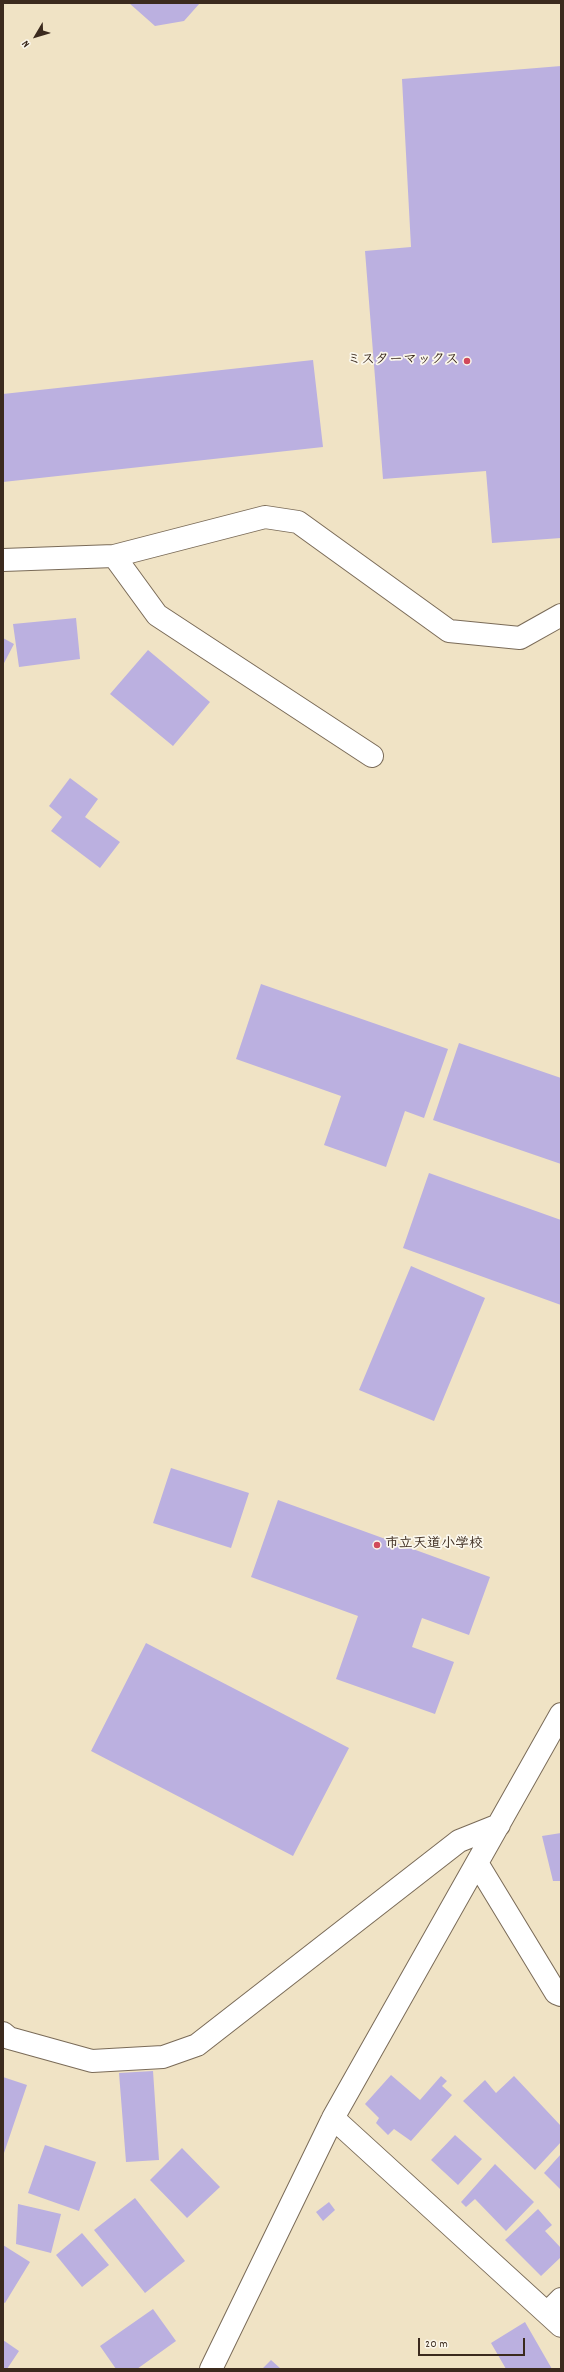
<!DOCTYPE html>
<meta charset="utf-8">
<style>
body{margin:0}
#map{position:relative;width:564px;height:2372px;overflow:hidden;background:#f0e3c5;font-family:Dekko,sans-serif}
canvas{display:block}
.frame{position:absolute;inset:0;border:4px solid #3b2a1e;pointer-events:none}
.north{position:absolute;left:16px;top:16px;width:40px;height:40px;-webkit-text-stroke:3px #fbf7ec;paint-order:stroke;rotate:232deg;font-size:11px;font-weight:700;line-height:16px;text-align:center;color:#3b2a1e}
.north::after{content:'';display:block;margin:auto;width:14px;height:18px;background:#3b2a1e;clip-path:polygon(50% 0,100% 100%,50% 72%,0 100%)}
.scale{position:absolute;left:418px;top:2338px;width:107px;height:18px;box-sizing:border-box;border:2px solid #3b2a1e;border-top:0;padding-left:5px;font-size:12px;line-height:14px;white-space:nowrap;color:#3b2a1e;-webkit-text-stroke:3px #fbf7ec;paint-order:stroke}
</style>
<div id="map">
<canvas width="564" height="2372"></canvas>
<div class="frame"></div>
<div class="north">N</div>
<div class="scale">20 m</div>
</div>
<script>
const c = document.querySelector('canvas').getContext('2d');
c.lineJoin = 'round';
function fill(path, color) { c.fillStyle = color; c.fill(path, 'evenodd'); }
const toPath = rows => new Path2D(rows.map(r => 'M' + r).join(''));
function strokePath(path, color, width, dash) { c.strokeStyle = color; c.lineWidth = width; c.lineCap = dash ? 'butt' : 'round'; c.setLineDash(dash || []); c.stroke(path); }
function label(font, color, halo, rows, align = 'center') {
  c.font = font + ' Dekko,"Klee One",sans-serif'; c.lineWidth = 3.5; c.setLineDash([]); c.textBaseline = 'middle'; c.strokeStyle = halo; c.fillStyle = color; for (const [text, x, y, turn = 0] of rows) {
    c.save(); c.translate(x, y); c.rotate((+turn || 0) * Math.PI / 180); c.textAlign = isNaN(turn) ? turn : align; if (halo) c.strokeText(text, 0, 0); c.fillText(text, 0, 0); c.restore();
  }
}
const building = toPath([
 [129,3,200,3,184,21,155,26],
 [561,66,561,538,492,543,486,471,383,479,365,251,411,247,402,79],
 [313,360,323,447,3,482,3,394],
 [76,618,80,659,19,667,13,624],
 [3,638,14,644,3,665],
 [148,650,210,702,173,746,110,694],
 [70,778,98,799,85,817,120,842,100,868,51,831,62,817,49,806],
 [261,984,448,1049,424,1118,405,1111,386,1167,324,1145,341,1096,236,1059],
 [459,1043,561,1078,561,1164,433,1120],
 [429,1173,561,1220,561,1305,403,1248],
 [411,1266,485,1298,434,1421,359,1390],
 [171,1468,249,1493,231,1548,153,1523],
 [278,1500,490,1577,469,1635,422,1618,412,1647,454,1662,435,1714,336,1679,358,1616,251,1577],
 [146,1643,349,1748,293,1856,91,1751],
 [561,1833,561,1881,553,1881,542,1836],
 [153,2071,159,2160,126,2162,119,2073],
 [391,2075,420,2100,441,2076,447,2081,442,2086,452,2095,411,2141,394,2129,388,2135,376,2123,379,2118,365,2104],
 [514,2076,561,2126,561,2142,535,2170,463,2101,485,2080,496,2093],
 [3,2077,27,2085,3,2156],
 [455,2135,482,2159,458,2185,431,2160],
 [45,2145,96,2162,79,2211,28,2193],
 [182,2148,220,2187,187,2218,150,2180],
 [561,2154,561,2190,544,2173],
 [495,2164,534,2202,506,2231,475,2199,466,2207,461,2202],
 [135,2198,185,2261,145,2293,94,2230],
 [329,2202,335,2210,323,2221,316,2212],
 [18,2204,61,2214,51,2253,16,2244],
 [538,2209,552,2225,545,2231,561,2248,561,2257,541,2276,505,2240],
 [82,2233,109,2265,82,2287,56,2255],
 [3,2245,30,2262,5,2303,3,2302],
 [153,2309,176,2341,137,2369,116,2369,100,2346],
 [525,2322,552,2369,506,2369,491,2343],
 [3,2340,19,2351,7,2369,3,2369],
 [271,2360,281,2369,262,2369]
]);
const minor = toPath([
 [114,556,157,615,372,756],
 [3,560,114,556,265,517,298,522,449,631,520,638,561,615],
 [477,1863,556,1993,561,1995],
 [3,2033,9,2038,92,2061,163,2057,197,2045,459,1841,499,1825],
 [333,2118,561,2326],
 [547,2313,561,2299],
 [211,2369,333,2118,561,1714]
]);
const markers = [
 [467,361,4,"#d1495b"],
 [377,1545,4,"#d1495b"]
];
const poiNames = [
 ["ミスターマックス",459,361],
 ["市立天道小学校",385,1545,"left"]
];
fill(building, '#bbb0e0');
strokePath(minor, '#7a6b58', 24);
strokePath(minor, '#fff', 22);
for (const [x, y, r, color] of markers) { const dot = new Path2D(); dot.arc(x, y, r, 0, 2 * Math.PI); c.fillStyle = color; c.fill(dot); strokePath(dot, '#fbf7ec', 1.5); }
label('bold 14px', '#3b2a1e', '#fbf7ec', poiNames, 'right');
</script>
